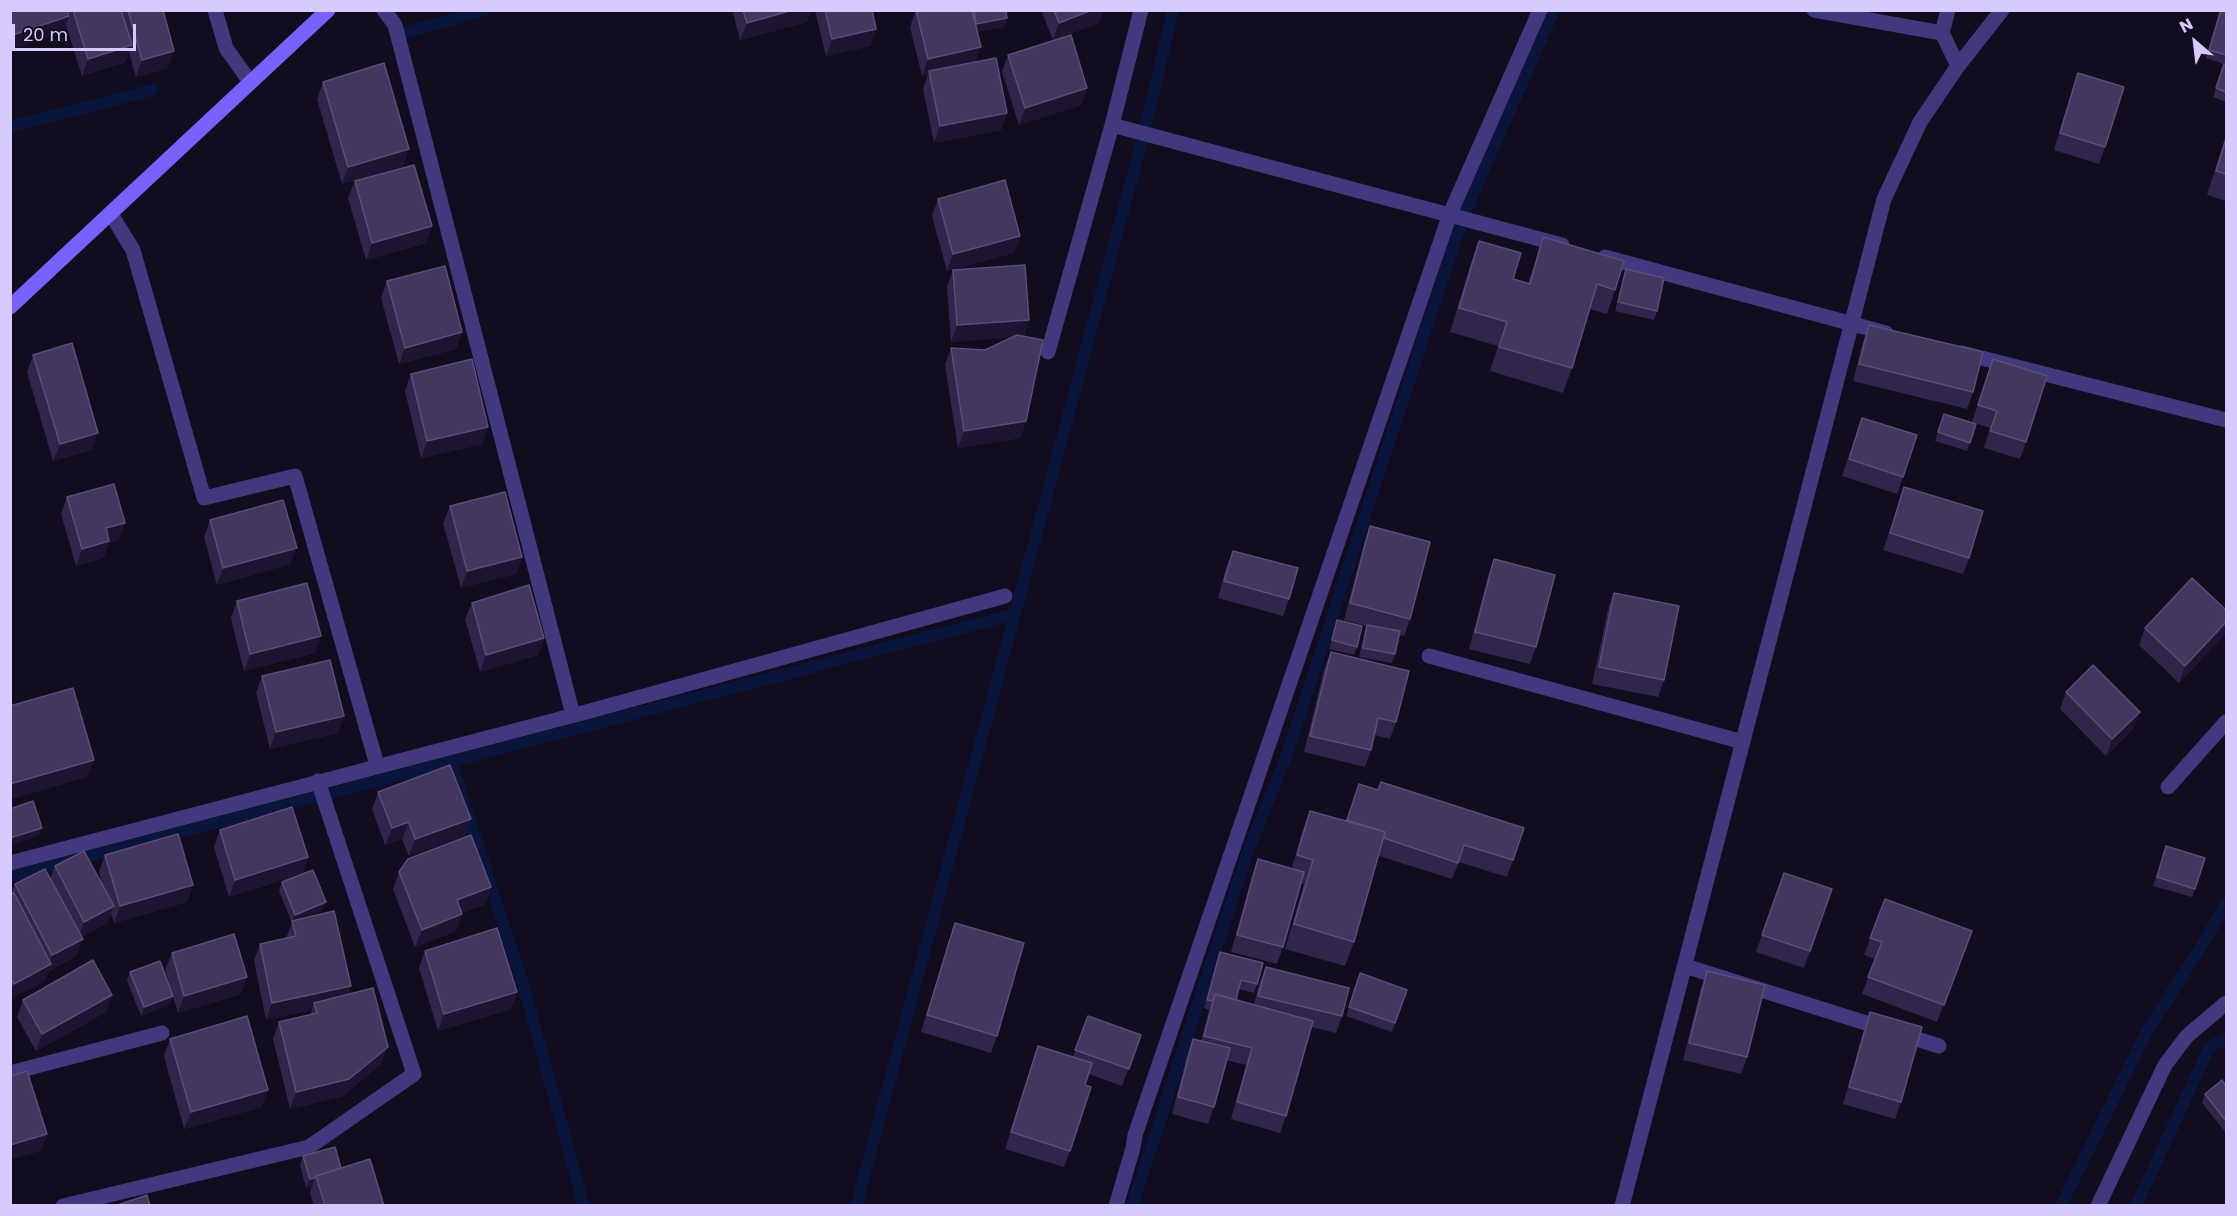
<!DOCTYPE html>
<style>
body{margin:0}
#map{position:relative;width:2237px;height:1216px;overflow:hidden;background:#110c1e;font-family:Poppins,sans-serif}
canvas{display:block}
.frame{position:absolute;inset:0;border:12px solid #d6cafe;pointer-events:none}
.north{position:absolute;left:2165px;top:12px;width:60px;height:60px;-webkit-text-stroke:4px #110c1e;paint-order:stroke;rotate:332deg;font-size:16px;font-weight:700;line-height:24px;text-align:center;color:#d6cafe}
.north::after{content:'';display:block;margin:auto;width:21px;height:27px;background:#d6cafe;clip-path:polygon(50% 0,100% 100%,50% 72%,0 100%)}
.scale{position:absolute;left:12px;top:24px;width:124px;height:27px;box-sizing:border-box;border:3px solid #d6cafe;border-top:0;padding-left:8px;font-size:18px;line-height:21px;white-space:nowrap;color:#d6cafe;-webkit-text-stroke:4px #110c1e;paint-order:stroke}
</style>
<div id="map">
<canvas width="2237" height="1216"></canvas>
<div class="frame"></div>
<div class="north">N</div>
<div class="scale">20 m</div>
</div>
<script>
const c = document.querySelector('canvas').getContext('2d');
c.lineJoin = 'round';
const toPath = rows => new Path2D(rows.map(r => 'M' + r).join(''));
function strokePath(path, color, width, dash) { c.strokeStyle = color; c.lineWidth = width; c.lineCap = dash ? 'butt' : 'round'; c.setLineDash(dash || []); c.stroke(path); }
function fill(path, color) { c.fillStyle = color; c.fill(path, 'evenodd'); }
const stream = toPath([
 [398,35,485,10],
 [10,127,152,90],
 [451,762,525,991,584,1206],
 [10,877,1015,614],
 [856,1206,1144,133,1173,10],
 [1132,1206,1248,851,1288,752,1454,244,1471,199,1554,10],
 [2061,1206,2147,1031,2203,944,2226,903],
 [2136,1206,2209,1048,2226,1038]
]);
const lane = toPath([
 [1429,656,1743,742],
 [1685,966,1939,1046]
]);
const street = toPath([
 [215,10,226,48,250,82],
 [384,10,395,25,573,715],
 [1814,10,1942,33],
 [1948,10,1942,33,1958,66],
 [1112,125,1562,245],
 [111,214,133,250,204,498,295,476,377,765],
 [1605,257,1886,333],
 [1048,352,1112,125,1141,10],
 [1962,353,2226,420],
 [2168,787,2226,722],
 [10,863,590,711,1005,596],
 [10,1073,162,1033],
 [63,1206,309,1147,414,1074,318,781],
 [1116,1206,1133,1148,1135,1135,1450,214,1540,10],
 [1622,1206,1884,199,1920,122,1958,66,2002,10],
 [2098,1206,2165,1065,2187,1036,2226,1003]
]);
const secondary = toPath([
 [10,307,328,10]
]);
const wall = toPath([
 [10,10,163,10,168,68,136,77,129,52,125,62,82,76,66,25,63,33],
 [732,10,811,10,807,22,740,40],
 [815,10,872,10,876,29,870,46,826,56],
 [916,10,1006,10,1007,18,1004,27,977,32,976,62,1007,113,1001,130,934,143,923,88,928,75,922,76,910,27],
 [1041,10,1103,10,1099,23,1053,40],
 [2220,10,2226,10,2226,102,2213,97,2224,64,2206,58],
 [1008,55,1087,88,1081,105,1019,125,1002,72],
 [2078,73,2105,147,2099,164,2054,150,2072,90],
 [323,82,409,149,403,166,342,184,317,99],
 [2226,135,2226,201,2207,195],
 [355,181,432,226,426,243,366,260,348,198],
 [938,199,1020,236,1014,253,947,271,932,216],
 [1543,237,1615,290,1607,314,1590,309,1572,368,1563,393,1490,371,1498,346,1450,332,1470,266,1479,241,1513,279,1528,283,1535,262],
 [1626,269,1657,311,1654,320,1615,311,1623,278],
 [953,270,1029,320,1023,336,1026,421,1020,438,958,448,945,365,951,348,985,350,1013,337,951,342,947,287],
 [387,281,462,332,456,349,399,364,381,298],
 [1869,325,1973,392,1967,409,1853,381,1863,342],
 [33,355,92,450,53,461,27,372],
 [1993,359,2026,442,2020,459,1984,448,1990,428,1972,422],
 [411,374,488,427,482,444,421,458,405,391],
 [1944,414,1976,424,1967,451,1935,441],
 [1862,418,1903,477,1897,494,1842,476],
 [1904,487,1969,558,1963,574,1883,550],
 [67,497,119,540,109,543,103,558,76,566,61,514],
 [450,506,522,557,516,574,461,588,443,523],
 [210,520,290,564,217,585,204,537],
 [1370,526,1410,619,1404,636,1399,635,1395,654,1392,663,1359,657,1364,634,1366,626,1344,620,1364,543],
 [1233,551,1289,599,1283,616,1218,598,1226,568],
 [1494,559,1536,647,1530,664,1469,649,1488,576],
 [1614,593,1664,680,1658,697,1592,684,1608,609],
 [237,601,315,653,244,671,231,618],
 [472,603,544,638,538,655,480,672,465,619],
 [1337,620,1357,647,1354,655,1329,649],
 [2145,628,2226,633,2179,683,2139,645],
 [1331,652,1396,722,1390,739,1374,735,1371,750,1365,767,1304,752,1324,669],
 [262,676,344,716,338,733,270,749,256,693],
 [2066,692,2133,729,2106,756,2060,709],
 [1359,784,1513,860,1507,877,1459,862,1452,879,1379,856,1354,942,1345,966,1285,949,1304,884,1301,883,1283,947,1277,964,1231,952,1252,876,1258,859,1292,868,1301,835,1310,811,1346,821],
 [378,792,465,836,409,856,402,839,385,845,372,809],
 [220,830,308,857,302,874,229,897,214,847],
 [2166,846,2195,889,2192,897,2153,886],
 [105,855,193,885,187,902,114,923,111,914,107,923,81,937,76,956,49,971,45,981,10,999,10,895,15,884,50,879,55,866,103,887,99,872],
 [399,872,491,887,485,904,462,913,462,914,456,931,415,947,393,889],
 [1784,873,1832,889,1804,968,1756,952],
 [282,882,326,902,322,911,304,918,348,994,381,1064,343,1096,290,1109,273,1039,279,1022,310,1015,312,1010,266,1020,254,961,260,944,286,938,292,923,279,891],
 [1885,899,1972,931,1937,1022,1862,994,1875,959,1864,955],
 [955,923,997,1036,991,1053,921,1032,949,940],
 [425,951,517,992,511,1009,438,1031,419,968],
 [1220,952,1257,984,1254,993,1239,989,1236,1000,1254,1005,1259,984,1266,967,1342,1016,1336,1033,1311,1027,1286,1116,1280,1133,1231,1119,1246,1065,1226,1060,1214,1107,1208,1124,1172,1114,1187,1056,1193,1039,1201,1041,1209,1010,1204,1008],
 [172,953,241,994,178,1013,173,996,170,1004,141,1016,127,981,130,972,173,995,165,970],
 [1707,971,1747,1057,1741,1074,1683,1060,1701,988],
 [1360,973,1407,990,1392,1032,1346,1016],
 [23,1000,106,1012,36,1051,17,1017],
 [1870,1012,1901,1102,1895,1119,1843,1104,1864,1029],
 [1088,1016,1141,1035,1122,1086,1089,1074,1085,1085,1070,1151,1064,1167,1005,1149,1038,1046,1073,1057],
 [170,1039,262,1107,184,1129,164,1056],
 [2226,1086,2226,1133,2202,1103,2205,1094],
 [303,1156,341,1168,384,1206,314,1206,310,1193,312,1186,306,1188,300,1165]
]);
const shadedWall = toPath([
 [793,10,811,10,807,22,740,40,747,23],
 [1092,10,1103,10,1099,23,1053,40,1059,23],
 [69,16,63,33,10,50,10,36],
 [1007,18,1004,27,973,33,976,24],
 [876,29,870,46,826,56,832,39],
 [132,45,125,62,82,76,88,59],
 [981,47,975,64,929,71,928,75,922,76,928,59],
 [174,51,168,68,136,77,142,60],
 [1087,88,1081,105,1019,125,1025,108],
 [1007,113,1001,130,934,143,940,126],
 [409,149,403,166,342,184,348,167],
 [432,226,426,243,366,260,372,243],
 [1020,236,1014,253,947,271,953,254],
 [1029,320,1022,337,951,342,957,325],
 [462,332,456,349,399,364,405,348],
 [1026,421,1020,438,958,448,964,431],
 [488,427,482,444,421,458,427,441],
 [98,433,92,450,53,461,60,444],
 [125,523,119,540,109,543,103,558,76,566,82,549,106,528],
 [297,548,290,564,217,585,223,568],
 [522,557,516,574,461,588,467,571],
 [2226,622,2226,633,2179,683,2185,666],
 [321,636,315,653,244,671,250,654],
 [544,638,538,655,480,672,486,655],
 [2140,712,2133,729,2106,756,2112,739],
 [344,716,338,733,270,749,276,732],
 [94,760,87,777,10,800,10,784],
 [471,819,465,836,409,856,415,839],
 [409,822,402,839,385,845,392,828],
 [42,828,38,836,10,846,10,838],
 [308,857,302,874,229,897,235,880],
 [193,885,187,902,114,923,120,906],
 [491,887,485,904,451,917,457,900],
 [326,902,322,911,293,923,292,921,291,923,295,915],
 [114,906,107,923,78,939,84,922],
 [462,914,456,931,415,947,422,930],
 [83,939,76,956,49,971,45,981,10,999,10,992,14,984,49,965,52,955],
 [247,977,241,994,178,1013,184,996],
 [351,986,345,1003,314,1003,312,1010,266,1020,272,1003],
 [517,992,511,1009,438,1031,444,1014],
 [112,995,106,1012,36,1051,42,1034],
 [173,996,170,1004,141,1016,144,1007],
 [388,1047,381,1064,343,1096,290,1109,296,1092],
 [268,1090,262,1107,184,1129,191,1112],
 [47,1134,41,1151,10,1160,10,1145],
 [315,1178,312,1186,306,1188,310,1179]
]);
const building = toPath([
 [10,10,67,10,69,16,10,36,10,10],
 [73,10,121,10,132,45,88,59,73,10],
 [128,10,163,10,174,51,142,60,128,10],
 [743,10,793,10,747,23,743,10],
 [825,10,872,10,876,29,832,39,825,10],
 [916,10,972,10,981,47,928,59,916,10],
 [974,10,1006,10,1007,18,976,24,974,10],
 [1054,10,1092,10,1059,23,1054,10],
 [2221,10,2226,10,2226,55,2209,50,2221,10],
 [1071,35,1087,88,1025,108,1008,55,1071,35],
 [996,58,1007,113,940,126,929,71,996,58],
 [384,63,409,149,348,167,323,82,384,63],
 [2224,64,2226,65,2226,92,2216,88,2224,64],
 [2078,73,2124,87,2105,147,2060,133,2078,73],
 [2226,139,2226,174,2216,171,2226,139],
 [414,165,432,226,372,243,355,181,414,165],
 [1005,180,1020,236,953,254,938,199,1005,180],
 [1543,237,1624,261,1615,290,1597,284,1572,368,1499,347,1507,322,1459,308,1479,241,1521,253,1513,279,1530,284,1543,237],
 [1025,265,1029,320,957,325,953,270,1025,265],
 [445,266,462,332,405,348,387,281,445,266],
 [1626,269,1664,278,1657,311,1618,302,1626,269],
 [1869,325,1983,352,1973,392,1859,364,1869,325],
 [1017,335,1043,340,1026,421,964,431,951,348,985,350,1017,335],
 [72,343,98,433,60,444,33,355,72,343],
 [472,359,488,427,427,441,411,374,472,359],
 [1993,359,2047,376,2026,442,1990,431,1997,411,1978,405,1993,359],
 [1944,414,1976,424,1970,443,1938,432,1944,414],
 [1862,418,1917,435,1903,477,1849,459,1862,418],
 [114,484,125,523,106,528,109,541,82,549,67,497,114,484],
 [1904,487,1983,511,1969,558,1890,533,1904,487],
 [505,492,522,557,467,571,450,506,505,492],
 [283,500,297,548,223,568,210,520,283,500],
 [1370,526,1430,542,1410,619,1350,603,1370,526],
 [1233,551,1298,568,1289,599,1224,581,1233,551],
 [1494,559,1555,575,1536,647,1475,632,1494,559],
 [2192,578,2226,610,2226,622,2185,666,2145,628,2192,578],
 [307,583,321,636,250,654,237,601,307,583],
 [529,585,544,638,486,655,472,603,529,585],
 [1614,593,1679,606,1664,680,1599,667,1614,593],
 [1337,620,1362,626,1357,647,1332,640,1337,620],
 [1367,625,1400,631,1395,654,1363,648,1367,625],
 [1331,652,1409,671,1396,722,1378,718,1371,750,1310,736,1331,652],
 [330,660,344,716,276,732,262,676,330,660],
 [2093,665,2140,712,2112,739,2066,692,2093,665],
 [73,688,94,760,10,784,10,706,73,688],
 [450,765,471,819,415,839,409,822,392,828,378,792,450,765],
 [1381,782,1524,828,1513,860,1464,845,1458,863,1384,838,1385,832,1347,820,1359,784,1378,790,1381,782],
 [33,801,42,828,10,838,10,809,33,801],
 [292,807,308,857,235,880,220,830,292,807],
 [1310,811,1385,832,1354,942,1294,924,1313,860,1297,855,1310,811],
 [178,834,193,885,120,906,105,855,178,834],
 [471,835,491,887,457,900,462,914,422,930,399,872,408,859,471,835],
 [2166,846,2205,858,2195,889,2157,877,2166,846],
 [84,851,114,906,84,922,55,866,84,851],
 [1258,859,1304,872,1283,947,1237,935,1258,859],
 [45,869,83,939,52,955,15,884,45,869],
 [313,870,326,902,295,915,282,882,313,870],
 [1784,873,1832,889,1810,951,1762,935,1784,873],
 [14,893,51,964,14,984,10,978,10,895,14,893],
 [1885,899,1972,931,1944,1005,1868,977,1882,942,1870,938,1885,899],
 [334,911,351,986,272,1003,260,944,296,936,292,921,334,911],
 [955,923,1024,943,997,1036,927,1015,955,923],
 [497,928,517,992,444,1014,425,951,497,928],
 [234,934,247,977,184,996,172,953,234,934],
 [1220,952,1263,963,1257,984,1241,980,1236,1000,1215,994,1213,1001,1207,1000,1220,952],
 [93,960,112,995,42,1034,23,1000,93,960],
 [160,961,173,996,144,1007,130,972,160,961],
 [1266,967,1349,988,1342,1016,1258,996,1266,967],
 [1707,971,1765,985,1747,1057,1689,1043,1707,971],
 [1360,973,1407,990,1395,1023,1349,1007,1360,973],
 [373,988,388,1047,349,1079,296,1092,279,1022,317,1013,314,1003,373,988],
 [1215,994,1313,1021,1286,1116,1237,1102,1252,1048,1204,1036,1215,994],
 [1870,1012,1922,1027,1901,1102,1849,1087,1870,1012],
 [247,1016,268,1090,191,1112,170,1039,247,1016],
 [1088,1016,1141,1035,1129,1069,1075,1050,1088,1016],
 [1193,1039,1230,1048,1214,1107,1178,1097,1193,1039],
 [1038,1046,1092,1063,1085,1085,1091,1087,1070,1151,1011,1132,1038,1046],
 [27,1071,47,1134,10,1145,10,1076,27,1071],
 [2222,1080,2226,1086,2226,1121,2205,1094,2222,1080],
 [335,1147,341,1168,316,1176,315,1178,310,1179,303,1156,335,1147],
 [370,1159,384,1206,325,1206,316,1176,370,1159],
 [147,1195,150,1206,115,1206,147,1195]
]);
strokePath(stream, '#09153a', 12);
strokePath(lane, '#42387d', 15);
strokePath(street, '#42387d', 15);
strokePath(secondary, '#7862fd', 15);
fill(wall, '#31254c');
fill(shadedWall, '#1d1432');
fill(building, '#43375f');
strokePath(building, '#5a4e78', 1.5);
</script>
